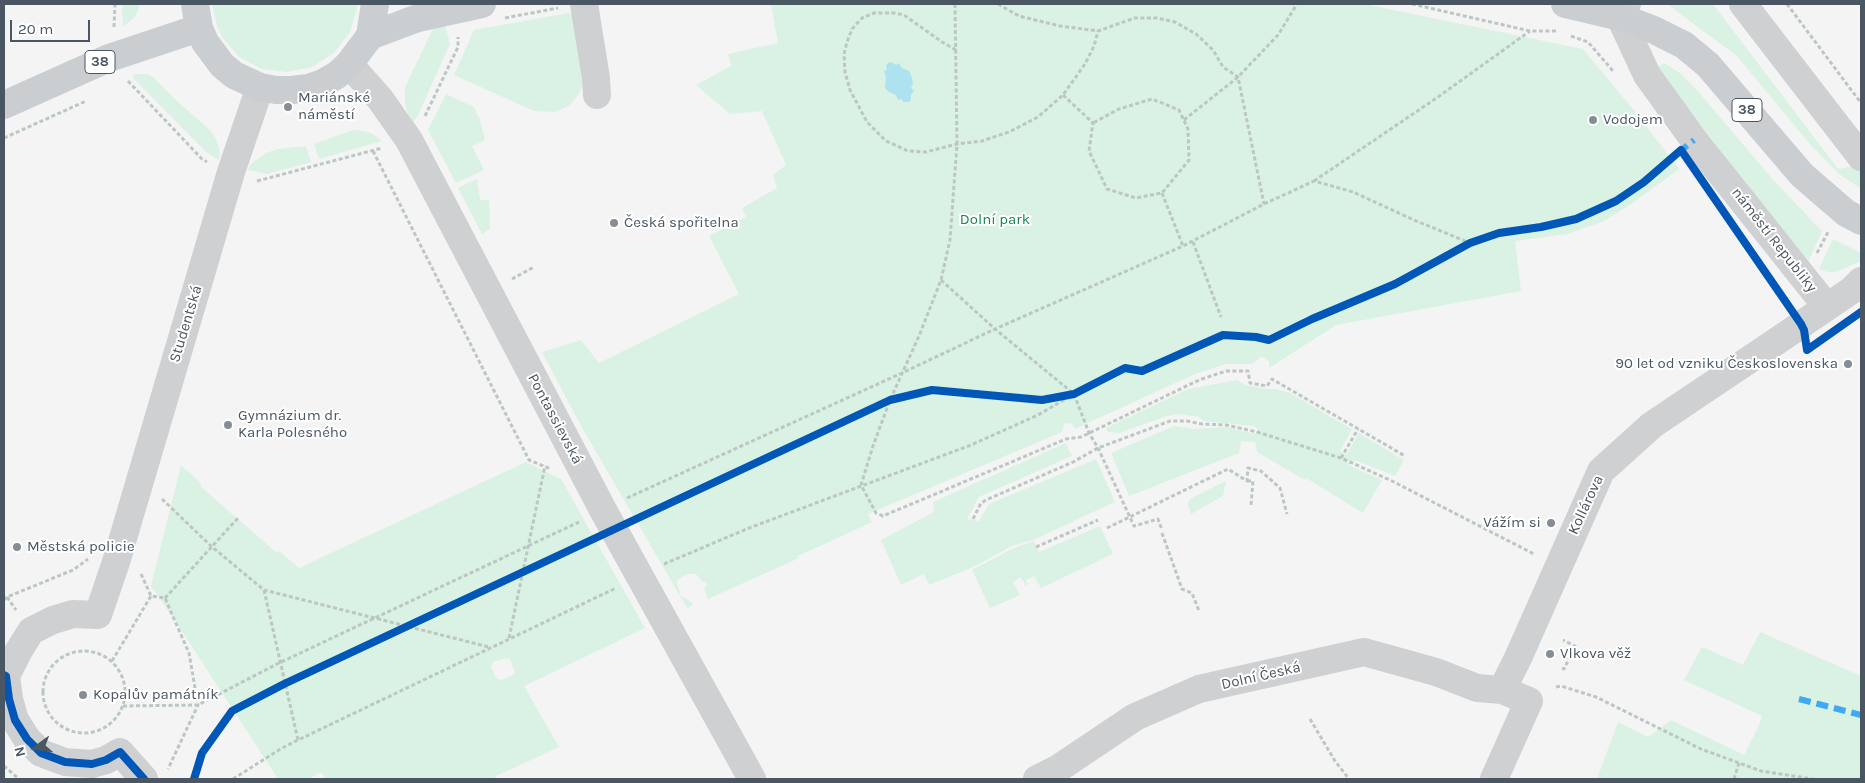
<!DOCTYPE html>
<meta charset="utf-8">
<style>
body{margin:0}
#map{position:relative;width:1865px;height:783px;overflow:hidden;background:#f4f4f4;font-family:Karla,sans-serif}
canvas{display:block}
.frame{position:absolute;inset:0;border:5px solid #4a5661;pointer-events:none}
.north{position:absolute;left:10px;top:723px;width:50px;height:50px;-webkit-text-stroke:4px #fff;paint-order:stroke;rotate:256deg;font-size:14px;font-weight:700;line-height:20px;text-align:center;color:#4a5661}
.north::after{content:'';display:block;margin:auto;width:18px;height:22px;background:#4a5661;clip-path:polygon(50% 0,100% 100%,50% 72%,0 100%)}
.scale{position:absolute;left:10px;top:20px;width:80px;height:22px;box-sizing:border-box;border:2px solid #4a5661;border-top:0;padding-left:6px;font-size:15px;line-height:18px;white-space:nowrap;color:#4a5661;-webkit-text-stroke:4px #fff;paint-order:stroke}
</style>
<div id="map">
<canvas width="1865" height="783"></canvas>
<div class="frame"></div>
<div class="north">N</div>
<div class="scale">20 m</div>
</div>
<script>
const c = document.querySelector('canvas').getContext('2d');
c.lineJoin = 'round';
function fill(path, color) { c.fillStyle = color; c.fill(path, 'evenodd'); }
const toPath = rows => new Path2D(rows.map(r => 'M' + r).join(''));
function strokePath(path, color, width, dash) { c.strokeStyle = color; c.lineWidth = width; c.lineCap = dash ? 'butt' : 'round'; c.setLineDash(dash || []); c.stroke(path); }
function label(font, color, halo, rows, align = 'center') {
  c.font = font + ' Karla,sans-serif'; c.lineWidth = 4; c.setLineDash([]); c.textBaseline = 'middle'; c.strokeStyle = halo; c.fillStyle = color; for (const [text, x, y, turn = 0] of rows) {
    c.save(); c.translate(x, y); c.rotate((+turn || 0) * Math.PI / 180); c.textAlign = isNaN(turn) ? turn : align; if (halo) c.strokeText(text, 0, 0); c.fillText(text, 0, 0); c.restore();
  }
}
const green = toPath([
 [122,4,139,4,139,8,134,18,123,27],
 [212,4,357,4,357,8,350,32,334,53,312,67,287,72,262,69,239,57,222,37,217,26],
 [771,4,1364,4,1583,49,1633,109,1679,169,1630,205,1602,222,1567,234,1515,241,1521,291,1336,325,1269,368,1269,361,1263,357,1259,358,1253,364,1226,364,1195,374,1075,429,1071,423,1064,424,1062,432,868,514,872,522,798,556,799,558,708,599,704,589,707,585,706,583,701,581,696,574,688,574,678,579,677,584,681,596,690,601,693,605,687,608,581,426,542,352,581,340,599,363,739,294,709,236,746,217,742,208,777,188,773,175,786,165,762,111,730,114,696,85,731,66,728,54,778,43],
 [1668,4,1713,4,1838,169,1860,165,1861,167,1861,187,1860,188,1839,174,1809,143,1737,56,1676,11],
 [574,12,584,83,578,95,570,105,555,112,534,111,454,75,474,30],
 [444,21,450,44,417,117,413,122,407,112,405,103,405,87,432,31,437,25],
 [1664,63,1680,73,1697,90,1774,181,1822,231,1809,260,1795,246,1676,93,1659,68,1659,66],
 [133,74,148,74,154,78,178,102,210,130,216,139,220,152,219,160,206,152,134,79],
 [446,94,474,107,480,120,485,140,472,146,484,170,456,183,428,130],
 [353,130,363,131,373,134,382,141,319,159,314,144],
 [306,146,311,162,267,174,248,170,251,164,266,153,278,149],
 [477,179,480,200,489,200,490,229,482,234,458,188],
 [1833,239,1861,253,1861,261,1836,272,1828,272,1819,269],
 [1237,380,1246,385,1266,389,1275,389,1290,393,1352,429,1340,451,1346,455,1359,433,1404,460,1395,476,1357,461,1347,461,1349,465,1382,480,1363,513,1306,478,1305,480,1257,452,1255,442,1241,441,1239,453,1129,496,1111,453,1174,426,1193,429,1225,427,1255,434,1258,429,1254,426,1203,421,1199,417,1179,414,1167,416,1119,433,1108,432,1106,428,1188,389],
 [1066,443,1072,456,979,497,967,519,979,521,989,504,1096,459,1115,502,1033,540,1012,546,971,568,929,585,924,574,901,585,881,540,934,512,933,502],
 [526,462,561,479,645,628,524,686,559,747,496,776,494,779,326,779,321,772,309,779,278,779,174,619,151,586,181,465,201,483,200,486,277,553,279,551,299,568],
 [505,658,510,659,515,672,513,675,501,680,496,678,491,667,493,662],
 [1226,481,1223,496,1191,514,1188,505,1189,500,1195,496],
 [1100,526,1113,554,1041,588,1034,576,1026,580,1028,584,1026,586,1021,577,1013,582,1020,595,990,608,972,570,1014,548,1034,541,1039,552],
 [1760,632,1861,676,1861,779,1597,779,1618,722,1648,737,1671,720,1744,755,1760,723,1762,716,1684,680,1702,647,1743,665]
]);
const water = toPath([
 [891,62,896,65,899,63,902,68,909,71,911,75,913,84,911,87,914,92,911,94,911,100,909,102,903,102,902,99,898,100,896,95,889,92,885,88,886,77,884,71,887,70,886,66,888,63]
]);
const path = toPath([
 [955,4,957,144,950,240,941,280,919,336,890,400,873,446,861,485,876,513,883,516,1066,439,1081,437,1199,380,1226,371,1248,371,1250,383,1267,386,1272,379,1405,456],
 [998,4,1019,16,1060,26,1098,31],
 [1412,4,1530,31,1556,31],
 [1787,4,1861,103],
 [505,18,558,8],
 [114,27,115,4],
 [1571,36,1588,42,1613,71],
 [956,50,942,42,904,15,894,13,874,13,862,18,852,29,847,42,844,54,845,72,850,90,867,122,886,141,908,151,926,152,957,144,982,141,1009,132,1038,117,1063,95,1085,64,1094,46,1098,31,1135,18,1157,18,1175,22,1196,34,1213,50,1223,67,1238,77,1264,204],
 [128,81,202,159,207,162],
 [1063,95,1093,123,1089,151,1107,189,1136,198,1162,193,1189,160,1188,129,1179,110,1152,99,1119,109,1093,123],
 [425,116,458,47,458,37],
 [1184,120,1238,77,1278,35,1297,4],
 [4,138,86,101],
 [373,151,529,460,551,469],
 [257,181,382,148],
 [1314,181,1438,97,1530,31],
 [1162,193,1183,246],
 [1193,242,1221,317],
 [1817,253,1828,232],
 [512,279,534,267],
 [941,280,995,329,1074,394,1089,433,1098,448,1134,526,1158,519,1162,530],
 [1341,458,1358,429],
 [1247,481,1253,481,1251,505,1249,504],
 [627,498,902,373,995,329,1183,246,1264,204,1314,181,1353,192,1414,220,1470,243],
 [162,499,211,546,264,590,489,647],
 [973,519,981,503,986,500,1073,462,1098,448,1170,421,1187,421,1202,424,1226,425,1257,432,1341,458,1392,481,1534,554],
 [1107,528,1228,469,1247,481,1248,468,1261,471,1280,488,1287,514],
 [1162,533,1182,589,1192,593,1199,611],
 [1036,547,1098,520],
 [664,564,749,528,971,445,1038,415,1074,394],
 [141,574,151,596,165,598,174,619,189,653,198,705,168,769],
 [264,590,298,740],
 [7,597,16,610],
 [165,598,238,518],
 [4,600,7,597,73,570,88,559],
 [509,638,545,466],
 '43 692a41 41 0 1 1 82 0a41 41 0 1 1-82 0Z',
 [112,661,151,596],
 [1562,668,1564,669,1575,646,1563,640],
 [1556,687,1561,686,1596,697,1701,749,1761,771,1813,779],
 [123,706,198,705,279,663,579,522],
 [1310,719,1335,761,1349,779],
 [4,766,19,779],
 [233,779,282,748,298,740,616,588],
 [1734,779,1739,763]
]);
const minor = toPath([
 [584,4,596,78,597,95],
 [1627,4,1620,17,1647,75,1694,140,1827,307],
 [1743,4,1861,157],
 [349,64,380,99,409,140,603,510,752,779],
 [1502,690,1518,658,1601,471,1652,425,1777,341,1852,290,1861,281],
 [144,779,120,752,106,760,92,764,65,762,41,753,27,739,15,720,9,699,6,676,18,652,31,631,53,620,73,614,98,615,116,562,231,172,260,87],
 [1037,779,1059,768,1135,717,1199,689,1364,652,1436,672,1477,688,1502,690,1529,701,1494,779]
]);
const major = toPath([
 [195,4,199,28,205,42,222,65,234,75,260,87,276,90,292,90,308,88,323,83,337,75,349,64,370,36,375,4],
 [1565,4,1620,17,1654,30,1684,45,1708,65,1802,175,1846,213,1861,221],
 [370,36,418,18,482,4],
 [4,105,109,58,199,28]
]);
const quiet = toPath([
 [1678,153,1694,140],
 [1799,699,1861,715]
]);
const cycleway = toPath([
 [4,675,6,676,9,699,15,720,27,739,41,753,65,762,92,764,106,760,120,752,144,779],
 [194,779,202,753,232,711,284,684,890,400,932,390,1042,400,1074,394,1125,368,1142,371,1223,335,1256,337,1269,340,1312,319,1395,284,1470,243,1499,233,1541,227,1576,219,1616,201,1644,182,1681,150,1801,324,1804,330,1807,350,1861,312]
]);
const markers = [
 [288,107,5,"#868d94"],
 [1593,120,5,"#868d94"],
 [614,223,5,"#868d94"],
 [1848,364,5,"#868d94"],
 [228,425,5,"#868d94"],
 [1551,523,5,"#868d94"],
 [17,547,5,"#868d94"],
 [1550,654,5,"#868d94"],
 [83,695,5,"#868d94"]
];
const shields = [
 [100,62,30],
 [1747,110,30]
];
const shieldNames = [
 ["38",100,62],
 ["38",1747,110]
];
const poiNames = [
 ["Mariánské",298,98],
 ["náměstí",298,115],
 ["Vodojem",1603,120],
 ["Česká spořitelna",624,223],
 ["90 let od vzniku Československa",1838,364,"right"],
 ["Gymnázium dr.",238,416],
 ["Karla Polesného",238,433],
 ["Vážím si",1541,523,"right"],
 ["Městská policie",27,547],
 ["Vlkova věž",1560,654],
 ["Kopalův památník",93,695]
];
const parkNames = [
 ["Dolní park",995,220]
];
const streetNames = [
 ["náměstí Republiky",1774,240,52],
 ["Studentská",186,324,-73],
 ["Pontassievská",555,419,62],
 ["Kollárova",1586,505,-65],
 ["Dolní Česká",1261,676,-13]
];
fill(green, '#d9f2e3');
fill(water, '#aee2f0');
strokePath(path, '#bcc7c4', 3, [4, 2.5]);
strokePath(minor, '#ced0d2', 28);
strokePath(major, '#caced1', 28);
strokePath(quiet, '#3fa9f5', 6, [12, 6]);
strokePath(cycleway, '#0057b8', 8);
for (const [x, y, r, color] of markers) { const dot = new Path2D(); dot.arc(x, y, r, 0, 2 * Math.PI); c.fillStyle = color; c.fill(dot); strokePath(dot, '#fff', 2); }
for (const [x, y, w] of shields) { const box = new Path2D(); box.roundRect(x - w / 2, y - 11.5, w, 23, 4); c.fillStyle = '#fff'; c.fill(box); strokePath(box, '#4a5661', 1); }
label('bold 14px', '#4a5661', null, shieldNames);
label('15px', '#4a5661', '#fff', poiNames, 'left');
label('15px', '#17864f', '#fff', parkNames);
label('15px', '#4a5661', '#fff', streetNames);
</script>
